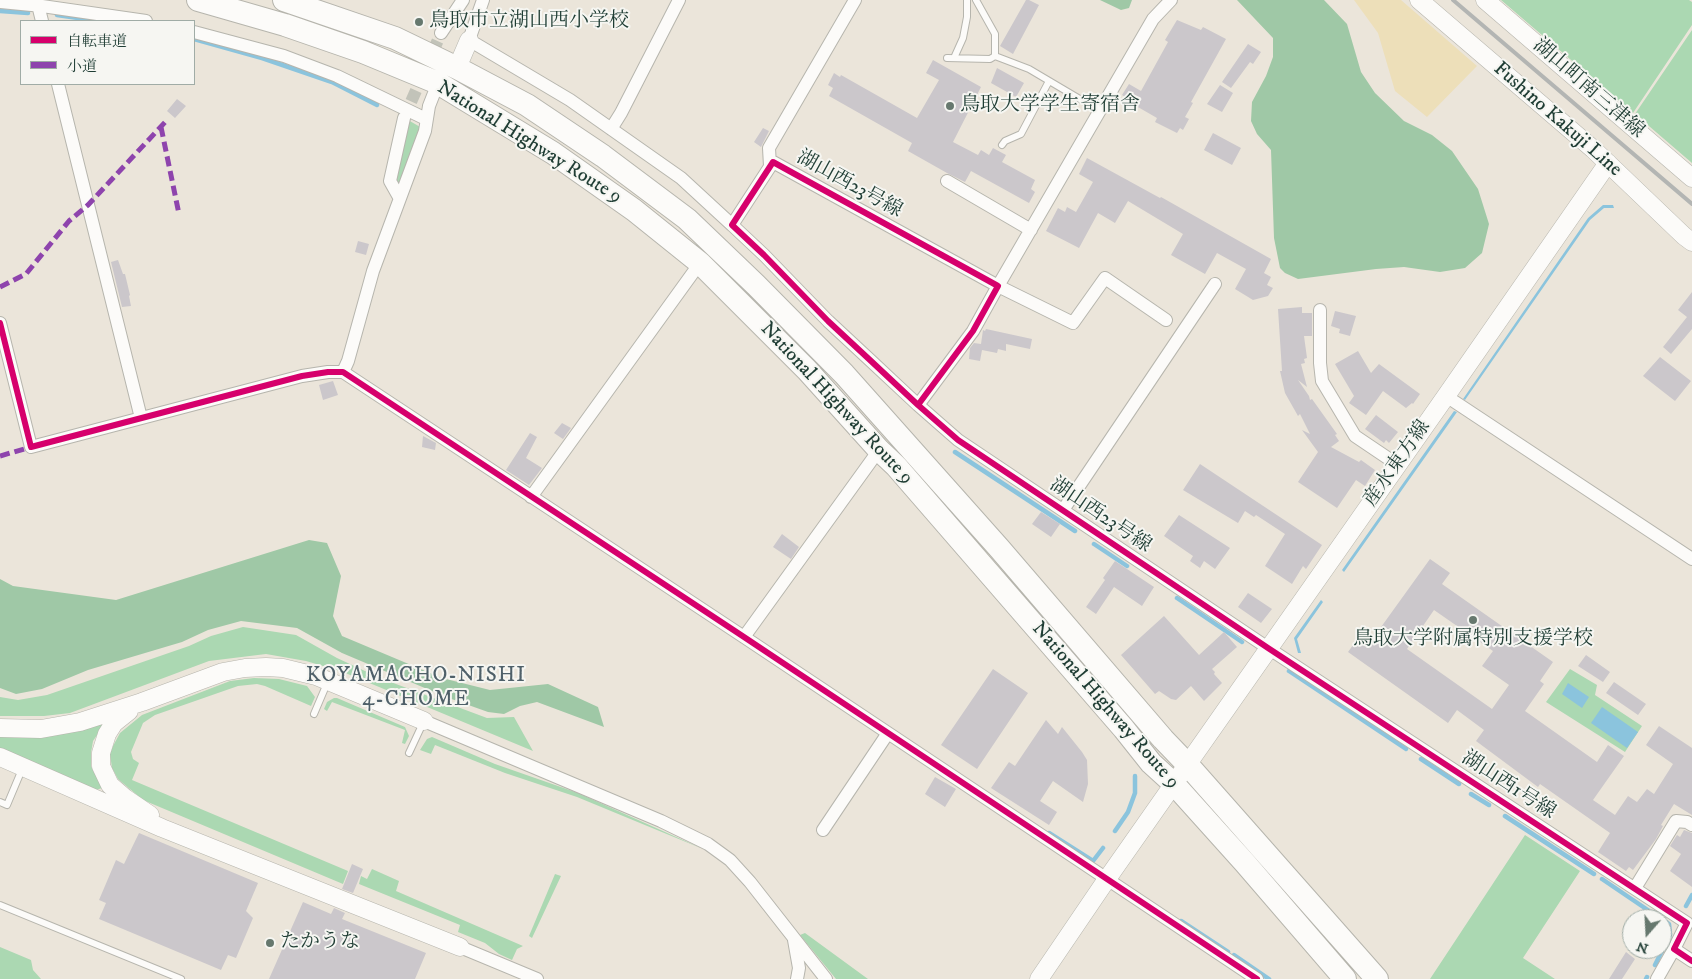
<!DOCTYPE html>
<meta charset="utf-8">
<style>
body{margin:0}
#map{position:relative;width:1692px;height:979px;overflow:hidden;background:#ebe5da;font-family:"IM FELL DW Pica","Noto Serif JP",serif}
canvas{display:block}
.legend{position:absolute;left:20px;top:20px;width:175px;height:65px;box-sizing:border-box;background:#f6f6f2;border:1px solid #a0aca6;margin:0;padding:6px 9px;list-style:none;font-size:15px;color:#1f3d34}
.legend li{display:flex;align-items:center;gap:10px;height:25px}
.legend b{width:25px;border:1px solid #a0aca6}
.north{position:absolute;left:1622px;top:909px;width:50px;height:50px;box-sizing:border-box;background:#f6f6f2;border:1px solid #a0aca6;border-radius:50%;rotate:199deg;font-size:14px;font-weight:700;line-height:20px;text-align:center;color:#1f3d34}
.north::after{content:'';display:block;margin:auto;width:18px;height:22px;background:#66786e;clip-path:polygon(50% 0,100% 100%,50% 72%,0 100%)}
</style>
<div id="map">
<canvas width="1692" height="979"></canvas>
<ul class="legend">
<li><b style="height:6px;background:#d6006c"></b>自転車道</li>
<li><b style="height:6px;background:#8e44ad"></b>小道</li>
</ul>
<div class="north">N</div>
</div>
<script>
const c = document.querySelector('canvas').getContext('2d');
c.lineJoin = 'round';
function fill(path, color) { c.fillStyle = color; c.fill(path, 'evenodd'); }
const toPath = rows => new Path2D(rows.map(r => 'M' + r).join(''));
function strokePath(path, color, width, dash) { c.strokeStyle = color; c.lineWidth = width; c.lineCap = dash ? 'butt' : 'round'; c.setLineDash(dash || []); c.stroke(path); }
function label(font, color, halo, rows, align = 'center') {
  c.font = font + ' "IM FELL DW Pica","Noto Serif JP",serif'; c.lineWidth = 4; c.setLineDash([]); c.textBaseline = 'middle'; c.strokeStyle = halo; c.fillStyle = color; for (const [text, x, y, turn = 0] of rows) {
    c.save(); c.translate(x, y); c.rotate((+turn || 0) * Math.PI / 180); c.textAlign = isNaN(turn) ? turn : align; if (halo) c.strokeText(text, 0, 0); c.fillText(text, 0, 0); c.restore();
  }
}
const green = toPath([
 [1501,0,1689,0,1692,2,1692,25,1633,113],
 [1692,30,1692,163,1635,114],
 [408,120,422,128,399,187,394,173],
 [243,627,296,635,337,658,380,678,487,718,514,717,533,751,343,672,306,661,266,654,209,661,70,713,44,716,0,716,0,697,18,700,47,695,189,646,211,636],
 [1570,669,1597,685,1595,695,1642,726,1625,752,1546,702],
 [254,678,279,679,307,686,315,697,311,706,265,686,257,684,238,686,155,715,143,723,131,752,133,759,139,763,132,780,348,871,343,884,143,800,118,779,112,768,110,754,113,746,120,733,142,715,230,681],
 [334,698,337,698,405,727,409,736,405,744,402,743,405,730,332,702,327,711,324,709,327,702],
 [102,722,104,725,93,741,91,753,91,766,102,788,96,790,0,749,0,734],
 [432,737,495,764,578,793,703,849,577,797,505,773,435,745,431,754,420,750,427,739],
 [1525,835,1580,871,1523,958,1555,979,1430,979],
 [372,869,399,881,396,891,523,946,517,949,512,960,499,954,485,943,458,932,460,925,359,884,361,876,367,879],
 [555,874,561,876,532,938,529,936],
 [805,933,868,979,836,979,800,935],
 [0,947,31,960,33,970,41,979,0,979]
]);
const forest = toPath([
 [1100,0,1132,0,1129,8,1121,10],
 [1237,0,1324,0,1347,24,1361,72,1375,93,1404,121,1432,135,1452,151,1478,189,1489,224,1482,253,1465,268,1440,272,1404,267,1376,269,1298,279,1285,273,1280,268,1274,238,1271,150,1257,134,1251,121,1252,102,1266,76,1273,57,1273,38],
 [309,540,327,543,341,576,333,616,342,636,442,678,490,690,548,684,598,707,604,727,537,702,520,706,504,714,488,712,446,697,342,653,297,628,241,621,208,630,182,642,88,670,42,689,16,694,0,688,0,579,13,586,116,600]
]);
const sand = toPath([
 [1354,0,1401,0,1477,66,1427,117,1395,91,1378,33]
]);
const water = toPath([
 [1603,205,1613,205,1614,208,1604,208,1590,220,1465,400,1463,399,1588,218],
 [1454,411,1457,412,1344,572,1342,570],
 [1321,600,1323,602,1297,639,1301,653,1298,653,1294,638],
 [1568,683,1589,697,1582,708,1562,694],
 [1602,707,1638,732,1627,748,1591,723]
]);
const stream = toPath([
 [0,11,28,13],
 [57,15,99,21],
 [194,39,262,58,332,82,377,105],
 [955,452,1075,531],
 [1094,544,1127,566],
 [1177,598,1242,642],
 [1289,671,1406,749],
 [1421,759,1459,784],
 [1471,794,1489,805],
 [1505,816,1594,874],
 [1115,831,1128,812,1135,793,1135,776],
 [1049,833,1093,861,1103,848],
 [1602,879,1661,919],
 [1686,906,1692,895],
 [1181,921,1228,952],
 [1234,955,1269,979],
 [1655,965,1670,935,1669,924,1662,919],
 [1646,979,1647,977]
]);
const building = toPath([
 [1026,0,1029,0,1039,5,1013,54,1000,46],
 [1177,20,1201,30,1203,27,1226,39,1191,102,1193,103,1185,117,1189,119,1183,130,1180,128,1177,133,1155,122,1157,118,1124,99,1125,97,1122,95,1129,84,1141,91,1168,42,1165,40],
 [1248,44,1261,52,1253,64,1250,62,1231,88,1222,82],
 [933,60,981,87,953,142,978,155,981,150,989,155,993,148,1006,155,1002,162,1035,180,1031,189,1035,192,1029,203,971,171,965,182,947,173,908,151,912,143,829,96,833,88,828,85,834,73,840,77,841,75,917,118,939,80,926,73],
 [997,68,1024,83,1016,97,991,83],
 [1220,85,1233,93,1222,112,1207,104],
 [177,99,186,106,175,118,167,111],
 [763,128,769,131,761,147,754,142],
 [1213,133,1241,148,1232,165,1204,150],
 [1087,158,1160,198,1161,197,1271,259,1264,273,1271,277,1267,285,1273,288,1268,296,1253,300,1235,289,1246,269,1217,253,1205,274,1171,255,1183,234,1128,201,1115,223,1098,213,1079,248,1046,231,1058,208,1065,212,1067,207,1076,212,1093,182,1079,174],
 [358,241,369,244,366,255,355,252],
 [118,260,123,274,125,274,130,295,129,296,131,306,122,307,111,262],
 [1692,292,1692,329,1671,354,1663,347,1687,317,1678,310],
 [1302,307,1302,313,1312,313,1312,336,1304,336,1307,358,1304,359,1305,363,1301,364,1307,387,1298,380,1309,396,1310,400,1312,399,1337,434,1335,435,1339,441,1331,447,1359,462,1361,460,1375,470,1365,486,1356,480,1337,508,1298,482,1318,452,1302,430,1310,434,1300,414,1298,416,1285,393,1280,371,1282,371,1278,309],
 [1335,311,1356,316,1350,336,1339,333,1340,329,1331,326],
 [986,329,1032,339,1030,349,1006,344,1006,351,998,349,997,353,982,350,980,361,969,359,970,348,974,343,981,344,983,330,985,331],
 [1358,351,1371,373,1379,364,1420,394,1413,404,1412,403,1406,408,1383,391,1366,415,1349,403,1354,396,1335,364],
 [1660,357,1691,381,1675,401,1643,376],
 [333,381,338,395,323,400,319,385],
 [1376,415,1398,432,1389,443,1386,440,1384,443,1365,429],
 [562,423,571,428,563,439,554,433],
 [530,433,537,437,526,458,542,468,529,485,506,470],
 [423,436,436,443,435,450,422,447],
 [1200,464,1322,545,1306,569,1303,566,1292,584,1265,566,1285,534,1256,515,1254,517,1245,511,1238,523,1183,490],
 [1041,512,1060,524,1051,537,1032,524],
 [1179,515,1230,548,1215,569,1204,561,1200,568,1190,561,1193,556,1164,536],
 [782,534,799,547,791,559,773,547],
 [1430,559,1450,573,1442,584,1553,662,1540,681,1544,684,1525,711,1597,762,1608,745,1624,756,1593,800,1615,815,1628,796,1637,802,1647,789,1654,794,1673,764,1646,745,1659,726,1692,748,1692,815,1674,804,1661,825,1663,826,1656,839,1633,870,1629,867,1626,871,1598,852,1610,833,1540,784,1538,787,1476,741,1484,730,1457,710,1448,723,1348,652,1361,634,1371,641],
 [1434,610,1493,651,1482,666,1509,685,1492,709,1407,649],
 [1115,561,1154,587,1142,606,1114,587,1096,614,1086,607,1105,580,1103,578],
 [1248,593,1272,609,1261,623,1238,607],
 [1164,616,1199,655,1224,632,1237,647,1212,669,1215,672,1214,674,1222,683,1204,701,1191,686,1176,700,1171,699,1159,691,1155,694,1121,655],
 [1586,655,1610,672,1603,682,1578,666],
 [993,669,1028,693,977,769,941,745],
 [1614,682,1646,704,1638,715,1606,693],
 [1046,720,1058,734,1062,727,1082,752,1087,760,1088,784,1083,802,1053,781,1040,801,1057,812,1049,825,991,788,1009,762,1015,766],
 [935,777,956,789,945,807,925,794],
 [1684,830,1692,833,1692,887,1670,871,1681,854,1670,846,1677,835,1680,837],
 [139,833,258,883,246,911,253,918,236,958,228,955,221,970,99,919,106,903,99,900,116,860,124,864],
 [352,864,363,869,353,893,342,889],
 [303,902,331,914,334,908,345,913,342,919,426,953,415,979,269,979],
 [1626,952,1635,959,1622,979,1609,979]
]);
const streetTunnel = toPath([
 [404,118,441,33]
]);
const lane = toPath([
 [976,0,995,34,995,56],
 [947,58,990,59,995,56,1029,69,1100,111],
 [954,58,963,38,967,17,967,0],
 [1002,145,1005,141,1021,134,1049,81],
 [314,714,328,681],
 [409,753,423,723],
 [0,802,7,805,23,767],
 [0,905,181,979]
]);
const street = toPath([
 [483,0,469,40,570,100,681,178,732,225],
 [0,2,42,6,146,21],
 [38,5,42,21],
 [194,32,284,56,337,76,426,119],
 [441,33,463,0],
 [58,84,141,418],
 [611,129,621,113,679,0],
 [770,166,769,148,855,0],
 [947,181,1031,230],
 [399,197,390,181,404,118],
 [1320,310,1320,363,1322,381,1355,436,1398,465],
 [1166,320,1105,278,1073,323,998,286,1153,19,1171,0],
 [0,323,31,447,302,376,328,372,343,372,744,637,1257,979],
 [343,372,348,361,373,271,425,131,429,106,438,83],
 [1446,396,1692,559],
 [918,405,973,331,998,286,773,162,732,225,764,255,828,321,871,361,918,405,958,440,1268,648,1687,923,1674,949,1692,961],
 [531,497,700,263],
 [1063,510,1215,284],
 [744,637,879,450],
 [424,721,661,821,708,844,730,860,750,882,826,979],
 [823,830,888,733],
 [1635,888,1676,821,1687,822,1692,825],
 [794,940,799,968,797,979],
 [460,947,537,979],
 [1657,979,1674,949]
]);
const secondary = toPath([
 [1419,0,1593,149,1684,236,1692,242],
 [1485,0,1692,178],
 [457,68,469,40],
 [129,711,114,723,107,734,101,753,101,766,110,785,125,798,150,815],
 [0,728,41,729,80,722,142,702,223,672,245,668,266,667,283,668,316,676,424,721],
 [0,757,162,828,460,947],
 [1039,979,1107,879,1446,396,1608,163]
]);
const highway = toPath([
 [198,0,285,25,363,52,438,83,553,153,634,210,700,263,807,370,879,450,896,466,1124,729,1151,763,1174,784,1245,863,1345,979],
 [284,0,395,38,457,68,527,105,603,156,687,219,756,285,844,374,999,548,1163,739,1187,764,1377,979]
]);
const rail = toPath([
 [1453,0,1692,204]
]);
const quiet = toPath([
 [161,127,179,214],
 [0,287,26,274,69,221,88,205,168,119],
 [0,456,31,447]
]);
const cycleway = toPath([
 [0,323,31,447,302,376,328,372,343,372,744,637,1257,979],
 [918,405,973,331,998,286,773,162,732,225,764,255,828,321,871,361,918,405,958,440,1268,648,1687,923,1674,949,1692,961]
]);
const markers = [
 [419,22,5,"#66786e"],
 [950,106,5,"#66786e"],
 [1473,620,5,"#66786e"],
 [270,943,5,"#66786e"]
];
const poiNames = [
 ["鳥取市立湖山西小学校",429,22],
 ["鳥取大学学生寄宿舎",960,106],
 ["鳥取大学附属特別支援学校",1473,640,"center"],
 ["たかうな",280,943]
];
const streetNames = [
 ["湖山町南三津線",1588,89,41],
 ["Fushino Kakuji Line",1557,120,41],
 ["National Highway Route 9",529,143,32],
 ["湖山西23号線",849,185,29],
 ["National Highway Route 9",836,404,47],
 ["産水東方線",1398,464,-55],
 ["湖山西23号線",1100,516,34],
 ["National Highway Route 9",1105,706,49],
 ["湖山西1号線",1508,786,33]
];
const neighbourhoodNames = [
 ["KOYAMACHO-NISHI",416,677],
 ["4-CHOME",416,701]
];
fill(green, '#abd8b2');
fill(forest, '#9fc8a6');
fill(sand, '#eddfb9');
fill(water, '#8bc4dd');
strokePath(stream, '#8bc4dd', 4.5);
fill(building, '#cbc7cb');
strokePath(streetTunnel, '#c2c3b9', 12, [12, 6]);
strokePath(lane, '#b6b5ad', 8);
strokePath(street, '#b6b5ad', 14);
strokePath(secondary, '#b6b5ad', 19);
strokePath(highway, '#b6b5ad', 24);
strokePath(lane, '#fcfbf9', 6);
strokePath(street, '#fcfbf9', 12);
strokePath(secondary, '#fcfbf9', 18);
strokePath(highway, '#fcfbf9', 22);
strokePath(rail, '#b3b5b3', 4);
strokePath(quiet, '#8e44ad', 5, [10, 5]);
strokePath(cycleway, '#d6006c', 6);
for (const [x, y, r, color] of markers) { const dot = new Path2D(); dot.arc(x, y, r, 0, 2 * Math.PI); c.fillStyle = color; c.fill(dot); strokePath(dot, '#f6f6f2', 2); }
label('20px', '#1f3d34', '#f6f6f2', poiNames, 'left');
label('20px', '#1f3d34', '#f6f6f2', streetNames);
c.letterSpacing = '1px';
label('21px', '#4f6069', '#f6f6f2', neighbourhoodNames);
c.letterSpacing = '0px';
</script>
